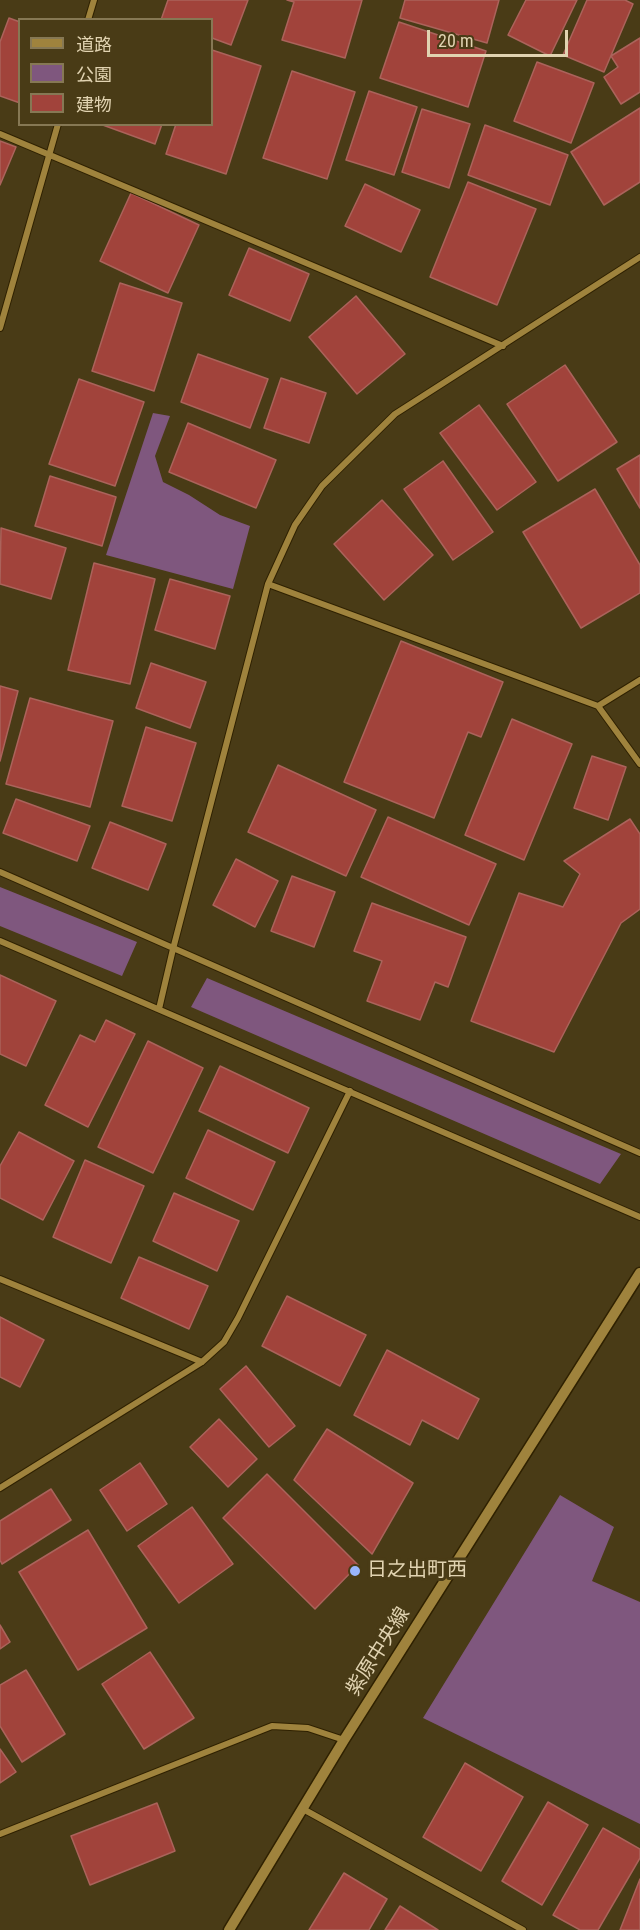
<!DOCTYPE html>
<meta charset="utf-8">
<style>
body{margin:0}
#map{position:relative;width:640px;height:1930px;overflow:hidden;background:#493b16;font-family:"Roboto Condensed","Noto Sans JP",sans-serif}
canvas{display:block}
.legend{position:absolute;left:18px;top:18px;width:195px;height:108px;box-sizing:border-box;background:#493b16;border:2px solid #867854;margin:0;padding:8px 10px;list-style:none;font-size:18px;color:#e1d3b1}
.legend li{display:flex;align-items:center;gap:12px;height:30px}
.legend b{width:30px;border:2px solid #867854}
.scale{position:absolute;left:427px;top:30px;width:141px;height:27px;box-sizing:border-box;border:3px solid #e1d3b1;border-top:0;padding-left:8px;font-size:18px;line-height:21px;white-space:nowrap;color:#e1d3b1;-webkit-text-stroke:4px #493b16;paint-order:stroke}
</style>
<div id="map">
<canvas width="640" height="1930"></canvas>
<ul class="legend">
<li><b style="height:8px;background:#9f833d"></b>道路</li>
<li><b style="height:16px;background:#7f577e"></b>公園</li>
<li><b style="height:16px;background:#a1433b"></b>建物</li>
</ul>
<div class="scale">20 m</div>
</div>
<script>
const c = document.querySelector('canvas').getContext('2d');
c.lineJoin = 'round';
function fill(path, color) { c.fillStyle = color; c.fill(path, 'evenodd'); }
const toPath = rows => new Path2D(rows.map(r => 'M' + r).join(''));
function strokePath(path, color, width, dash) { c.strokeStyle = color; c.lineWidth = width; c.lineCap = dash ? 'butt' : 'round'; c.setLineDash(dash || []); c.stroke(path); }
function label(font, color, halo, rows, align = 'center') {
  c.font = font + ' "Roboto Condensed","Noto Sans JP",sans-serif'; c.lineWidth = 6; c.setLineDash([]); c.textBaseline = 'middle'; c.strokeStyle = halo; c.fillStyle = color; for (const [text, x, y, turn = 0] of rows) {
    c.save(); c.translate(x, y); c.rotate((+turn || 0) * Math.PI / 180); c.textAlign = isNaN(turn) ? turn : align; if (halo) c.strokeText(text, 0, 0); c.fillText(text, 0, 0); c.restore();
  }
}
const green = toPath([
 [153,413,170,416,155,456,163,482,189,495,220,515,250,526,233,589,106,555],
 [0,887,137,942,122,976,0,926],
 [207,978,621,1154,600,1184,191,1007],
 [560,1495,614,1527,592,1581,640,1602,640,1824,423,1718]
]);
const building = toPath([
 [168,0,248,0,231,45,212,38,212,20,161,20,168,0],
 [287,0,362,0,345,58,282,40,294,2,287,0],
 [405,0,499,0,487,43,400,18,405,0],
 [526,0,577,0,550,56,508,35,526,0],
 [587,0,625,0,633,4,604,72,563,55,587,0],
 [9,18,20,22,20,103,0,96,0,42,9,18],
 [399,22,486,51,468,107,380,78,399,22],
 [640,38,640,92,621,104,604,77,618,67,611,56,640,38],
 [212,50,261,66,226,174,166,154,176,124,212,124,212,50],
 [537,62,594,83,571,143,514,121,537,62],
 [292,71,355,92,327,179,263,158,292,71],
 [369,91,417,107,394,175,346,160,369,91],
 [640,108,640,182,604,205,571,152,640,108],
 [422,109,470,124,449,188,402,172,422,109],
 [100,124,162,124,155,144,100,124],
 [485,125,568,155,550,205,468,175,485,125],
 [0,141,16,147,0,185,0,141],
 [468,182,536,209,497,305,430,277,468,182],
 [365,184,420,210,401,252,345,226,365,184],
 [131,193,199,225,168,293,100,261,131,193],
 [249,248,309,274,290,321,229,295,249,248],
 [120,283,182,303,154,391,92,371,120,283],
 [356,296,405,354,357,394,309,337,356,296],
 [198,354,268,379,250,428,181,402,198,354],
 [565,365,617,442,558,481,507,404,565,365],
 [281,378,326,393,309,443,264,428,281,378],
 [79,379,144,402,115,486,49,464,79,379],
 [479,405,536,482,497,510,440,433,479,405],
 [188,423,276,460,256,508,169,472,188,423],
 [640,455,640,508,617,469,640,455],
 [443,461,493,532,453,560,404,489,443,461],
 [50,476,116,497,102,546,35,526,50,476],
 [595,489,640,565,640,593,581,628,523,532,595,489],
 [382,500,433,555,384,600,334,544,382,500],
 [1,528,66,548,51,599,0,584,1,528],
 [94,563,155,579,130,684,68,670,94,563],
 [170,579,230,596,215,649,155,630,170,579],
 [401,641,503,682,481,737,468,732,434,818,344,782,401,641],
 [151,663,206,682,190,728,136,708,151,663],
 [0,686,18,691,0,761,0,686],
 [30,698,113,721,90,807,6,784,30,698],
 [512,719,572,744,524,860,465,835,512,719],
 [146,727,196,743,172,821,122,806,146,727],
 [592,756,626,767,608,820,574,808,592,756],
 [278,765,376,810,346,876,248,832,278,765],
 [16,799,90,826,77,861,3,833,16,799],
 [388,817,496,864,469,925,361,877,388,817],
 [630,819,640,834,640,909,621,923,554,1052,471,1021,519,893,563,907,580,874,564,861,630,819],
 [110,822,166,844,148,890,92,868,110,822],
 [236,859,278,881,255,927,213,905,236,859],
 [292,876,335,892,314,947,271,931,292,876],
 [372,903,466,937,448,987,435,982,420,1020,367,1001,382,961,354,951,372,903],
 [0,975,56,1001,26,1066,0,1054,0,975],
 [106,1020,135,1034,88,1127,45,1105,80,1035,95,1042,106,1020],
 [148,1041,203,1068,153,1173,98,1147,148,1041],
 [220,1066,309,1108,288,1153,199,1111,220,1066],
 [208,1130,275,1162,253,1210,186,1178,208,1130],
 [19,1132,74,1161,43,1220,0,1198,0,1166,19,1132],
 [85,1160,144,1186,111,1263,53,1237,85,1160],
 [174,1193,239,1221,217,1271,153,1241,174,1193],
 [139,1257,208,1286,189,1329,121,1298,139,1257],
 [287,1296,366,1335,340,1386,262,1346,287,1296],
 [0,1317,44,1340,20,1387,0,1377,0,1317],
 [387,1350,479,1399,458,1439,422,1420,410,1445,354,1415,387,1350],
 [246,1366,295,1426,269,1447,220,1389,246,1366],
 [219,1419,257,1459,228,1487,190,1447,219,1419],
 [327,1429,413,1483,372,1554,294,1480,327,1429],
 [140,1463,167,1504,127,1531,100,1490,140,1463],
 [267,1474,358,1565,315,1609,223,1518,267,1474],
 [51,1489,71,1520,2,1564,0,1560,0,1521,51,1489],
 [192,1507,233,1564,179,1603,138,1546,192,1507],
 [88,1530,147,1628,78,1670,19,1572,88,1530],
 [0,1625,10,1642,0,1649,0,1625],
 [150,1652,194,1718,144,1749,102,1684,150,1652],
 [26,1670,65,1734,22,1762,0,1726,0,1685,26,1670],
 [0,1749,16,1772,0,1783,0,1749],
 [465,1763,523,1797,481,1871,423,1837,465,1763],
 [548,1802,588,1825,542,1905,502,1881,548,1802],
 [157,1803,175,1851,90,1885,71,1836,157,1803],
 [603,1828,640,1849,640,1858,598,1930,580,1930,553,1915,603,1828],
 [344,1873,387,1899,369,1930,309,1930,344,1873],
 [640,1879,640,1930,620,1930,640,1879],
 [400,1906,438,1930,385,1930,400,1906]
]);
const minor = toPath([
 [88,20,94,0],
 [0,134,503,346],
 [0,328,58,124],
 [268,584,598,706,640,680],
 [598,706,640,764],
 [0,872,640,1153],
 [0,941,640,1217],
 [159,1009,173,949,268,584,295,525,322,486,395,414,640,257],
 [0,1279,202,1362],
 [0,1488,202,1362,224,1342,238,1318,350,1091],
 [303,1809,523,1930],
 [0,1834,272,1726,308,1728,344,1740]
]);
const tertiary = toPath([
 [229,1930,344,1740,640,1273]
]);
const markers = [
 [355,1571,6,"#99b5fd"]
];
const poiNames = [
 ["日之出町西",367,1571]
];
const streetNames = [
 ["紫原中央線",379,1652,-58]
];
fill(green, '#7f577e');
fill(building, '#a1433b');
strokePath(building, '#ab635b', 1.5);
strokePath(minor, '#2f2100', 8);
strokePath(tertiary, '#2f2100', 13);
strokePath(minor, '#9f833d', 6);
strokePath(tertiary, '#9f833d', 10);
for (const [x, y, r, color] of markers) { const dot = new Path2D(); dot.arc(x, y, r, 0, 2 * Math.PI); c.fillStyle = color; c.fill(dot); strokePath(dot, '#493b16', 2); }
label('20px', '#e1d3b1', '#493b16', poiNames, 'left');
label('20px', '#e1d3b1', '#493b16', streetNames);
</script>
